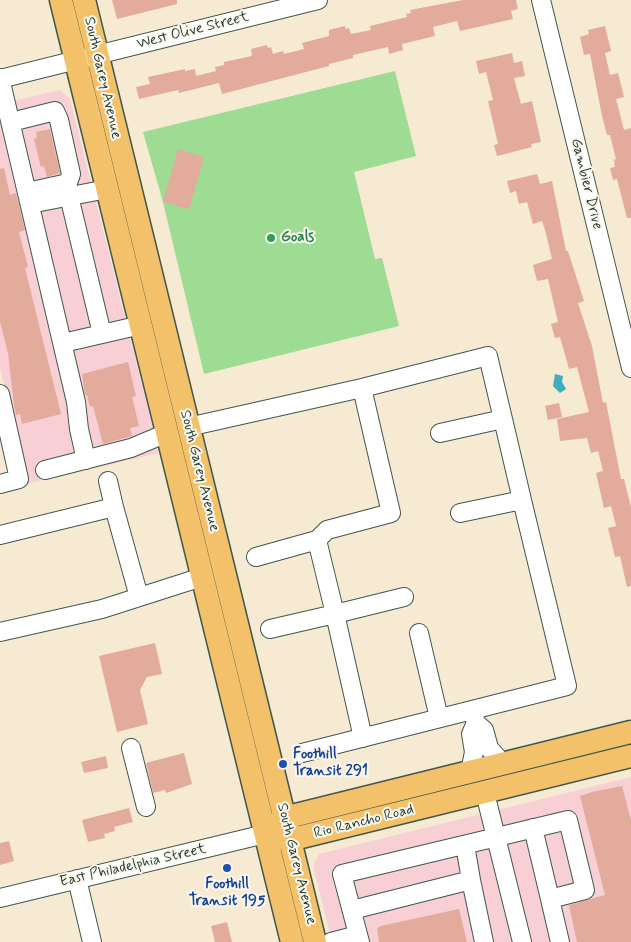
<!DOCTYPE html>
<style>
body{margin:0}
canvas{display:block;background:#f6ead3}
</style>
<canvas width="631" height="942"></canvas>
<script>
const c = document.querySelector('canvas').getContext('2d');
c.lineJoin = 'round';
function fill(path, color) { c.fillStyle = color; c.fill(path, 'evenodd'); }
const toPath = rows => new Path2D(rows.map(r => 'M' + r).join(''));
function strokePath(path, color, width, dash) { c.strokeStyle = color; c.lineWidth = width; c.lineCap = dash ? 'butt' : 'round'; c.setLineDash(dash || []); c.stroke(path); }
function label(font, color, halo, rows, align = 'center') {
  c.font = font + ' Mynerve,sans-serif'; c.lineWidth = 4; c.setLineDash([]); c.textBaseline = 'middle'; c.strokeStyle = halo; c.fillStyle = color; for (const [text, x, y, turn = 0] of rows) {
    c.save(); c.translate(x, y); c.rotate((+turn || 0) * Math.PI / 180); c.textAlign = isNaN(turn) ? turn : align; if (halo) c.strokeText(text, 0, 0); c.fillText(text, 0, 0); c.restore();
  }
}
const built = toPath([
 [60,90,70,99,159,453,26,484,0,367,0,104],
 [631,777,631,942,332,942,313,866,319,854]
]);
const green = toPath([
 [395,71,416,156,354,172,375,259,382,258,399,326,204,374,163,202,143,132]
]);
const water = toPath([
 [555,374,563,376,562,382,566,389,560,393,553,386]
]);
const building = toPath([
 [112,0,177,0,177,4,117,19],
 [463,0,516,0,518,9,511,11,513,19,460,31,457,21,433,27,435,36,402,44,403,50,389,54,388,47,353,55,353,58,329,64,329,66,222,94,219,83,179,93,178,90,139,99,136,87,150,84,148,77,185,69,185,71,195,69,196,76,216,71,215,67,224,65,224,62,252,56,251,49,267,45,268,48,271,47,273,54,283,51,284,54,304,49,302,43,329,36,329,30,345,26,346,29,349,28,351,34,371,30,370,26,407,17,406,14,411,13,410,10],
 [605,26,611,51,605,53,610,75,618,73,624,97,616,99,624,130,631,128,631,218,627,218,617,179,613,180,610,168,615,167,614,160,616,159,610,135,607,135,602,116,590,54,584,55,580,37,589,34,588,30],
 [512,53,514,63,522,61,525,76,514,78,521,104,532,101,541,142,531,144,532,147,497,156,494,145,498,144,488,101,493,100,486,72,479,74,476,61],
 [50,129,60,173,47,177,44,166,41,167,40,164,34,139,37,138,36,132],
 [178,149,204,157,189,209,163,202],
 [4,168,10,195,16,193,25,230,19,232,28,267,25,268,61,414,22,424,20,414,16,415,14,405,8,353,0,322,0,169],
 [537,174,540,184,552,181,566,251,568,251,584,301,578,303,592,346,603,403,606,402,621,479,624,479,631,507,631,586,627,587,620,556,615,557,608,528,616,526,611,506,604,508,596,473,603,471,598,451,591,453,587,438,560,441,557,419,589,412,577,367,569,369,560,337,555,338,551,324,558,322,548,279,537,281,533,265,552,259,545,230,542,221,533,224,527,202,519,204,516,191,510,193,507,181],
 [128,362,136,396,132,397,139,426,130,428,132,436,103,444,93,406,90,407,87,395,85,395,82,374],
 [559,403,562,417,548,420,545,406],
 [155,643,162,674,147,677,140,690,148,724,117,732,99,656],
 [184,753,192,784,166,793,165,790,153,793,146,763],
 [106,756,108,768,84,773,81,762],
 [622,786,631,820,631,942,577,942,569,905,605,895,580,796,592,792],
 [129,808,133,822,114,827,115,831,104,834,105,838,88,842,82,820],
 [9,841,14,861,0,865,0,843],
 [459,909,467,942,379,942,377,928,381,926],
 [227,922,232,942,215,942,211,926]
]);
const minor = toPath([
 [541,0,631,368],
 [0,78,76,402,79,429,86,460],
 [0,79,318,0],
 [11,122,55,111,59,120,71,174,68,183,27,192],
 [69,196,102,334],
 [30,204,107,189],
 [63,343,141,325],
 [0,394,19,479,0,484],
 [188,427,362,388],
 [440,433,503,419,522,500],
 [45,470,131,448,167,433],
 [108,481,114,507],
 [0,535,114,507,139,597],
 [256,557,317,540],
 [270,629,335,614,317,540,327,530,391,513,362,388,488,356,503,419],
 [0,632,102,609,202,577],
 [419,633,439,718],
 [472,710,476,723,484,730,489,748,502,763],
 [363,738,335,614,404,597],
 [131,748,146,807],
 [302,753,567,686,522,500,460,513],
 [470,772,474,752,471,734,476,723],
 [485,793,522,942],
 [533,828,550,899],
 [77,879,92,942],
 [471,880,484,942],
 [0,898,265,834],
 [352,910,471,880,465,845],
 [331,942,358,935],
 [360,942,342,874,568,820,585,890,550,899,560,942]
]);
const major = toPath([
 [61,0,292,942],
 [84,0,315,942],
 [273,827,284,818,631,732],
 [275,837,289,840,631,756]
]);
const markers = [
 [271,238,5,"#2e9e5b"],
 [283,764,5,"#1a4fb4"],
 [227,868,5,"#1a4fb4"]
];
const streetNames = [
 ["West Olive Street",193,31,-14],
 ["South Garey Avenue",102,78,77],
 ["Gambier Drive",586,184,76],
 ["South Garey Avenue",199,471,76],
 ["Rio Rancho Road",364,822,-14],
 ["South Garey Avenue",296,864,76],
 ["East Philadelphia Street",133,866,-13]
];
const leisureNames = [
 ["Goals",281,238]
];
const transitNames = [
 ["Foothill",293,755],
 ["Transit 291",293,772],
 ["Foothill",227,885,"center"],
 ["Transit 195",227,902,"center"]
];
fill(built, '#f7cfd5');
fill(green, '#9ddc92');
fill(water, '#40acbf');
fill(building, '#e2ab9b');
strokePath(minor, '#3f574c', 20);
strokePath(major, '#3f574c', 25);
strokePath(minor, '#fff', 18);
strokePath(major, '#f4c16b', 22);
for (const [x, y, r, color] of markers) { const dot = new Path2D(); dot.arc(x, y, r, 0, 2 * Math.PI); c.fillStyle = color; c.fill(dot); strokePath(dot, '#fbf7ec', 2); }
label('15px', '#1f3d34', '#fbf7ec', streetNames);
label('bold 15px', '#27864d', '#fbf7ec', leisureNames, 'left');
label('bold 15px', '#164399', '#fbf7ec', transitNames, 'left');
</script>
